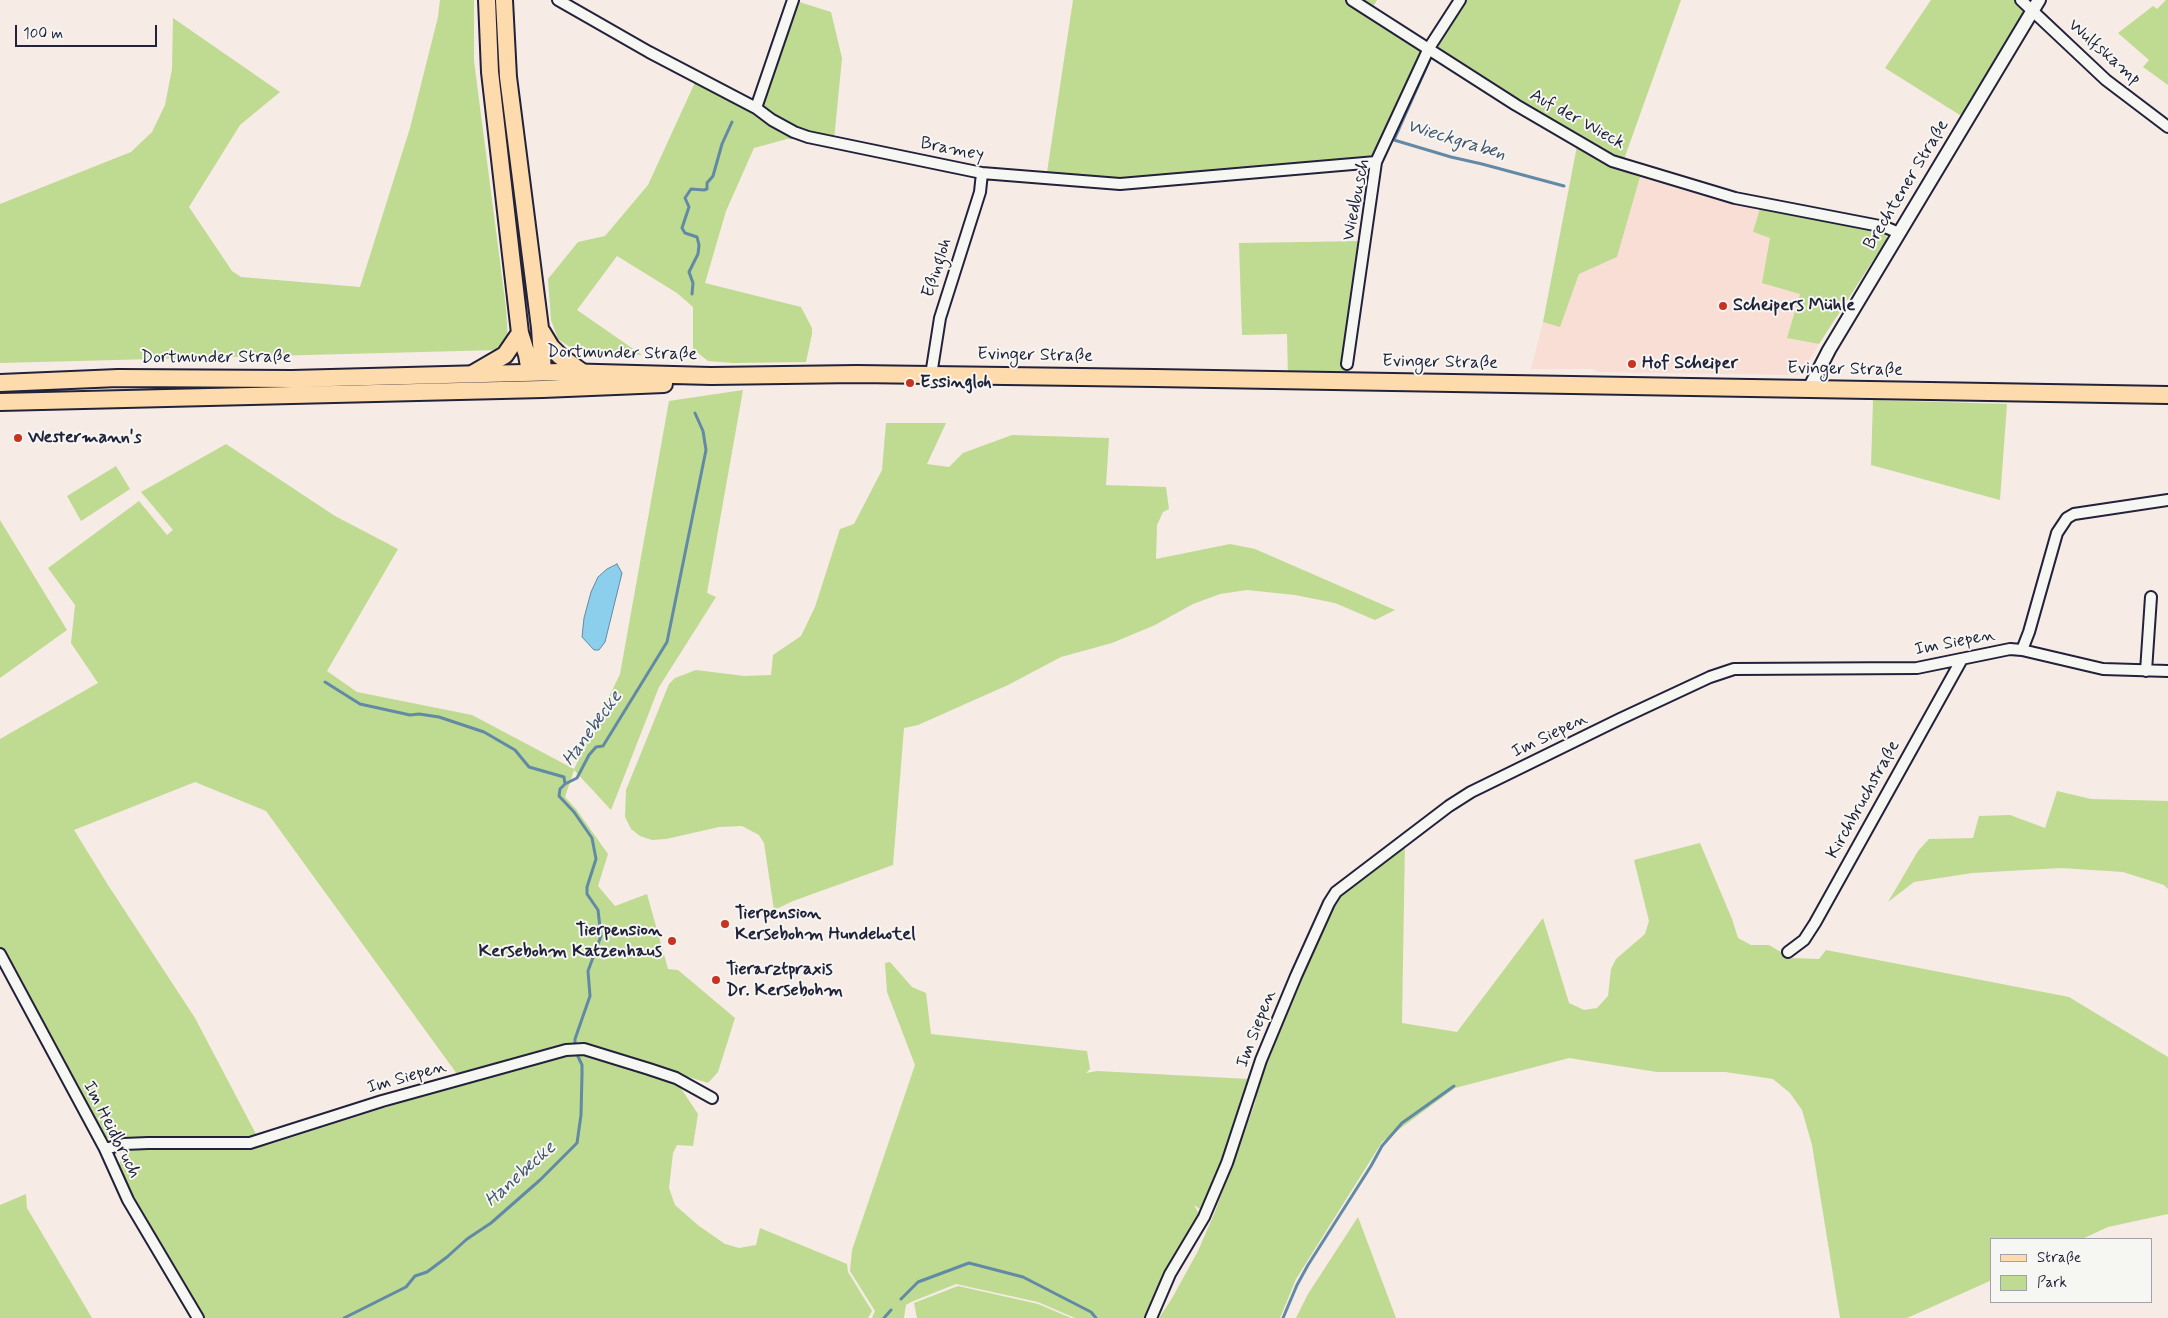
<!DOCTYPE html>
<meta charset="utf-8">
<style>
body{margin:0}
#map{position:relative;width:2168px;height:1318px;overflow:hidden;background:#f7ebe5;font-family:Mynerve,sans-serif}
canvas{display:block}
.legend{position:absolute;left:1990px;top:1238px;width:162px;height:65px;box-sizing:border-box;background:#f6f6f2;border:1px solid #a1a1a9;margin:0;padding:6px 9px;list-style:none;font-size:15px;color:#22223b}
.legend li{display:flex;align-items:center;gap:10px;height:25px}
.legend b{width:25px;border:1px solid #a1a1a9}
.scale{position:absolute;left:15px;top:25px;width:142px;height:22px;box-sizing:border-box;border:2px solid #22223b;border-top:0;padding-left:6px;font-size:15px;line-height:18px;white-space:nowrap;color:#22223b;-webkit-text-stroke:4px #f6f6f2;paint-order:stroke}
</style>
<div id="map">
<canvas width="2168" height="1318"></canvas>
<ul class="legend">
<li><b style="height:6px;background:#fedbac"></b>Straße</li>
<li><b style="height:14px;background:#bfda91"></b>Park</li>
</ul>
<div class="scale">100 m</div>
</div>
<script>
const c = document.querySelector('canvas').getContext('2d');
c.lineJoin = 'round';
function fill(path, color) { c.fillStyle = color; c.fill(path, 'evenodd'); }
const toPath = rows => new Path2D(rows.map(r => 'M' + r).join(''));
function strokePath(path, color, width, dash) { c.strokeStyle = color; c.lineWidth = width; c.lineCap = dash ? 'butt' : 'round'; c.setLineDash(dash || []); c.stroke(path); }
function label(font, color, halo, rows, align = 'center') {
  c.font = font + ' Mynerve,sans-serif'; c.lineWidth = 4; c.setLineDash([]); c.textBaseline = 'middle'; c.strokeStyle = halo; c.fillStyle = color; for (const [text, x, y, turn = 0] of rows) {
    c.save(); c.translate(x, y); c.rotate((+turn || 0) * Math.PI / 180); c.textAlign = isNaN(turn) ? turn : align; if (halo) c.strokeText(text, 0, 0); c.fillText(text, 0, 0); c.restore();
  }
}
const built = toPath([
 [1640,177,1704,196,1760,208,1753,232,1770,238,1800,294,1787,338,1819,344,1803,371,1799,375,1791,375,1599,372,1593,369,1531,369,1543,322,1560,326,1579,274,1617,257]
]);
const green = toPath([
 [440,0,474,0,474,61,506,308,508,340,498,350,0,363,0,204,131,152,152,132,165,105,172,69,173,18,280,92,240,125,189,207,232,271,241,277,360,287,410,128,438,17],
 [793,0,831,12,842,58,834,140,787,139,754,148,726,211,705,283,801,307,812,328,812,334,806,362,734,363,708,361,693,349,693,307,677,293,617,256,577,310,642,355,573,349,558,339,551,320,548,279,578,242,605,236,648,185,697,78,756,108],
 [1073,0,1377,0,1370,12,1429,48,1460,0,1681,0,1623,162,1430,49,1381,156,1120,184,1046,179],
 [1931,0,2021,0,2032,10,1963,117,1885,68],
 [2166,0,2168,0,2168,85,2143,67,2149,60,2118,33,2153,6,2157,9],
 [1577,146,1619,169,1640,177,1617,257,1579,274,1560,327,1543,322],
 [1760,208,1874,228,1886,235,1887,239,1819,344,1787,338,1800,294,1762,283,1770,238,1753,232],
 [1364,241,1348,379,1288,379,1287,334,1242,335,1239,243],
 [743,390,707,593,716,597,659,687,611,810,574,770,565,797,576,809,608,854,598,886,615,906,647,894,668,969,678,970,735,1018,718,1072,708,1083,593,1047,568,1045,457,1074,266,811,195,782,74,830,108,885,195,1018,257,1136,222,1139,118,1141,104,1137,95,1127,0,954,0,739,98,683,71,643,75,605,48,568,139,501,167,535,173,530,141,492,226,444,335,516,398,549,327,671,357,692,472,715,574,769,620,674,669,401],
 [1873,400,2007,404,2000,500,1871,465],
 [886,423,946,423,927,464,949,467,963,453,1012,435,1109,438,1106,485,1166,487,1169,509,1163,512,1157,525,1156,559,1230,544,1255,549,1395,610,1375,620,1335,603,1295,595,1247,590,1220,594,1193,604,1155,625,1112,643,1061,657,1008,685,918,725,904,728,893,865,793,901,774,910,764,843,759,835,742,826,719,827,666,839,652,840,640,836,631,829,625,817,626,790,669,684,675,678,696,670,744,676,771,675,773,655,801,636,815,607,840,529,854,524,882,470],
 [116,466,130,489,81,521,67,496],
 [0,520,67,630,0,678],
 [2057,791,2091,799,2168,801,2168,889,2164,885,2123,872,2061,868,1972,873,1914,882,1888,902,1918,851,1929,839,1973,838,1979,816,2010,815,2045,828],
 [1405,840,1402,1023,1457,1032,1543,918,1569,1003,1584,1010,1597,1008,1608,996,1611,969,1616,959,1645,934,1649,921,1634,860,1700,843,1732,919,1738,938,1751,945,1769,945,1791,958,1819,959,1826,950,2069,997,2168,1057,2168,1214,2108,1227,2082,1239,1992,1239,1992,1280,1907,1318,1840,1318,1812,1145,1802,1110,1790,1093,1773,1079,1753,1076,1725,1072,1657,1072,1569,1058,1455,1088,1382,1142,1296,1279,1280,1318,1159,1318,1171,1300,1198,1251,1214,1214,1255,1103,1259,1080,1330,906,1341,890],
 [890,962,912,987,926,993,931,1034,1087,1051,1090,1069,1086,1073,1097,1071,1249,1079,1250,1083,1223,1167,1204,1208,1200,1209,1194,1205,1199,1214,1164,1272,1145,1318,1075,1318,1038,1302,956,1284,911,1302,906,1305,904,1318,872,1318,875,1311,850,1271,852,1250,915,1065,887,992,885,963],
 [571,1054,600,1058,678,1084,698,1114,693,1146,677,1145,673,1153,669,1188,675,1205,699,1226,725,1244,739,1248,756,1245,760,1228,847,1264,848,1272,872,1311,868,1318,201,1318,117,1172,124,1150,268,1145,437,1091],
 [26,1194,27,1208,92,1318,0,1318,0,1205],
 [1358,1217,1396,1318,1296,1318,1308,1294],
 [958,1286,1038,1304,1071,1318,917,1318,914,1303]
]);
const water = toPath([
 [617,564,622,573,605,642,599,650,594,650,582,637,584,618,591,592,598,577,607,569,617,564]
]);
const stream = toPath([
 [1362,0,1376,10],
 [769,54,781,19],
 [1431,57,1394,140,1451,157,1482,164,1564,186],
 [692,294,693,283,689,272,698,254,699,245,697,237,685,233,682,228,689,207,685,198,691,189,704,190,707,189,707,183,713,176,722,144,732,122],
 [325,682,360,704,410,715,419,714,439,717,484,732,515,750,529,767,564,777,565,784],
 [901,1299,918,1282,969,1263,1023,1277,1091,1312,1096,1318],
 [344,1318,406,1287,415,1276,427,1272,447,1257,467,1239,491,1223,540,1180,577,1143,581,1115,582,1074,582,1065,575,1050,575,1039,590,996,588,971,601,936,598,910,587,894,587,887,596,859,592,838,574,812,559,796,560,789,565,784,577,778,589,755,596,747,603,746,667,642,706,450,703,431,695,413],
 [884,1318,891,1310],
 [1283,1318,1297,1285,1308,1265,1371,1166,1382,1146,1402,1123,1454,1086]
]);
const minor = toPath([
 [558,0,649,52,756,108,772,120,794,132,808,137,982,173,1120,184,1376,162],
 [1352,0,1516,105,1612,161,1735,198,1885,227,1899,233],
 [2021,0,2106,80,2168,127],
 [756,108,793,0],
 [1347,364,1376,162,1429,48,1460,0],
 [931,375,940,318,980,192,982,173],
 [2022,650,2029,632,2057,533,2067,518,2074,514,2168,500],
 [2146,671,2151,597],
 [1788,952,1804,940,1815,923,1962,659],
 [0,954,105,1149,128,1200,198,1318],
 [105,1149,124,1144,148,1143,250,1143,382,1101,566,1050,584,1049,649,1069,676,1078,712,1098],
 [1151,1318,1170,1274,1204,1217,1227,1163,1261,1060,1296,976,1329,903,1336,892,1449,806,1471,792,1620,719,1710,677,1734,669,1917,668,2010,649,2022,650,2103,669,2168,671]
]);
const tertiary = toPath([
 [1809,389,1829,350,2039,0]
]);
const primary = toPath([
 [0,383,118,378,292,379,561,372,711,376,857,374,1154,378,2168,395],
 [0,402,543,389,664,384]
]);
const trunk = toPath([
 [487,0,490,72,520,333,527,355,530,372],
 [504,0,508,77,540,328,543,372],
 [542,332,551,347,560,356,582,372],
 [474,373,505,355,520,333]
]);
const markers = [
 [1723,306,5,"#c8321e"],
 [1632,364,5,"#c8321e"],
 [910,383,5,"#c8321e"],
 [18,438,5,"#c8321e"],
 [725,924,5,"#c8321e"],
 [672,941,5,"#c8321e"],
 [716,980,5,"#c8321e"]
];
const streetNames = [
 ["Wulfskamp",2104,53,41],
 ["Auf der Wieck",1577,120,29],
 ["Bramey",952,150,11],
 ["Brechtener Straße",1907,185,-59],
 ["Wiedbusch",1357,200,-79],
 ["Eßingloh",938,268,-72],
 ["Dortmunder Straße",622,354,1],
 ["Evinger Straße",1035,356,1],
 ["Dortmunder Straße",216,358],
 ["Evinger Straße",1440,363,1],
 ["Evinger Straße",1845,370,1],
 ["Im Siepen",1955,643,-11],
 ["Im Siepen",1550,736,-26],
 ["Kirchbruchstraße",1864,800,-61],
 ["Im Siepen",1257,1029,-69],
 ["Im Siepen",407,1078,-16],
 ["Im Heidbruch",111,1130,63]
];
const poiNames = [
 ["Scheipers Mühle",1733,306],
 ["Hof Scheiper",1642,364],
 ["Essingloh",920,383],
 ["Westermann's",28,438],
 ["Tierpension",735,914],
 ["Kersebohm Hundehotel",735,935],
 ["Tierpension",662,931,"right"],
 ["Kersebohm Katzenhaus",662,952,"right"],
 ["Tierarztpraxis",726,970],
 ["Dr. Kersebohm",726,991]
];
const waterNames = [
 ["Wieckgraben",1456,141,17],
 ["Hanebecke",593,729,-54],
 ["Hanebecke",521,1175,-42]
];
fill(built, '#f8ded5');
fill(green, '#bfda91');
fill(water, '#8ccfed');
strokePath(water, '#628aa6', 1);
strokePath(stream, '#628aa6', 3);
strokePath(minor, '#22223b', 14);
strokePath(tertiary, '#22223b', 16);
strokePath(primary, '#22223b', 20);
strokePath(trunk, '#22223b', 20);
strokePath(minor, '#f6f6f2', 10);
strokePath(tertiary, '#f6f6f2', 12);
strokePath(primary, '#fedbac', 16);
strokePath(trunk, '#fedbac', 16);
for (const [x, y, r, color] of markers) { const dot = new Path2D(); dot.arc(x, y, r, 0, 2 * Math.PI); c.fillStyle = color; c.fill(dot); strokePath(dot, '#f6f6f2', 2); }
label('18px', '#22223b', '#f6f6f2', streetNames);
label('bold 18px', '#22223b', '#f6f6f2', poiNames, 'left');
label('italic 19px', '#425670', '#f6f6f2', waterNames);
</script>
